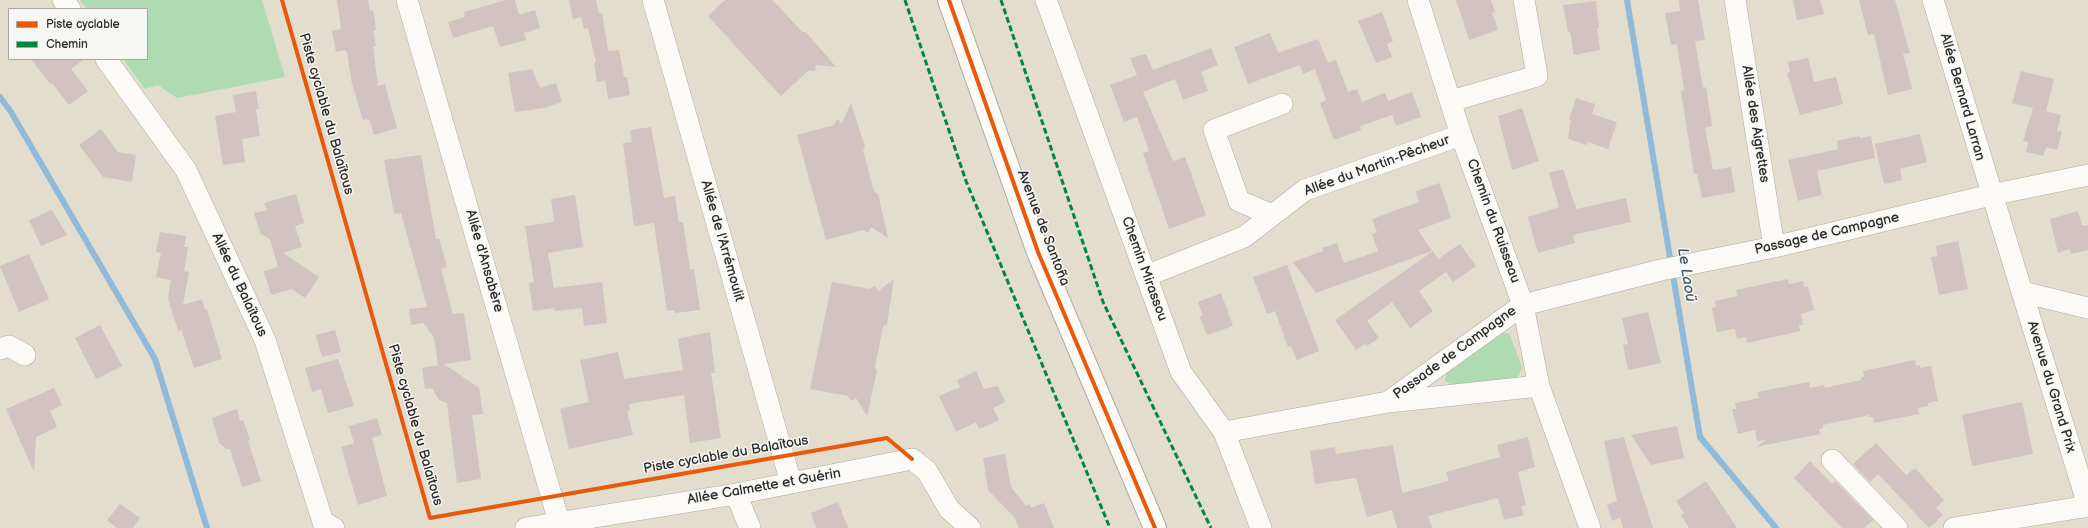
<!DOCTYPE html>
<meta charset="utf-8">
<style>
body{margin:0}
#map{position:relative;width:2088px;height:528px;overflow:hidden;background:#e2ddcc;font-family:"Balsamiq Sans",sans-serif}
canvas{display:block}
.legend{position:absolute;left:8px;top:8px;width:140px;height:52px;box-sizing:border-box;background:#f6f6f2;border:1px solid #a5a5a2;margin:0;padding:5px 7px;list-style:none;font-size:12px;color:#2b2b2b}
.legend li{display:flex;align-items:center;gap:8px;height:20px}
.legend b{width:20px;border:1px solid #a5a5a2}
</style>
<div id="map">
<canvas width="2088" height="528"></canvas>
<ul class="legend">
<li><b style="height:5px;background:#e8590c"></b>Piste cyclable</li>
<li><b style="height:5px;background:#00873e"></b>Chemin</li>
</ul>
</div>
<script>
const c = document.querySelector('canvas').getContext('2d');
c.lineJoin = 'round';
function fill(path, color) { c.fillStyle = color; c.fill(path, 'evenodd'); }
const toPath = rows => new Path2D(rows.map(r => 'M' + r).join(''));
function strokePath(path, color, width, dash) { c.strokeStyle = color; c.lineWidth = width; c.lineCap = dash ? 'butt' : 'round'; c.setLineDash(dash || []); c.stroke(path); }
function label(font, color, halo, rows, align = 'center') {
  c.font = font + ' "Balsamiq Sans",sans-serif'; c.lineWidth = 3; c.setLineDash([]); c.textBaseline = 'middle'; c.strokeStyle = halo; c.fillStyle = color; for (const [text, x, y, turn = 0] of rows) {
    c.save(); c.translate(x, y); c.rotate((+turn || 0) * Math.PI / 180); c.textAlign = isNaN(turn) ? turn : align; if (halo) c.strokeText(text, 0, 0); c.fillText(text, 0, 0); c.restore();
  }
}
const green = toPath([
 [80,0,262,0,285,77,177,98,158,85,145,89,123,59,147,59,147,9,87,9],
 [1501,333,1509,333,1522,367,1518,378,1453,385,1445,381,1447,371]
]);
const stream = toPath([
 [1627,0,1700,437,1776,528],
 [0,97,11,112,155,359,207,528]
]);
const building = toPath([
 [337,0,368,0,370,11,373,10,376,30,373,31,376,46,373,47,378,86,385,84,397,128,374,135,369,119,363,120,352,84,347,52,345,50,336,52,332,31,341,29],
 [506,0,515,0,519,15,535,10,540,28,524,33,526,40,500,47,493,26,453,38,448,22,465,17,464,12],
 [569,0,596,0,599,14,602,13,608,51,619,50,624,77,627,77,630,95,608,99,605,80,597,82,594,63,596,62,588,28,584,29,581,17,573,19],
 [725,0,773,0,802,32,806,32,836,67,816,65,815,71,809,70,781,96,708,16],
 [1456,0,1491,0,1495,12,1492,13,1498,30,1469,40],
 [1679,0,1698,0,1705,40,1695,41,1703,88,1706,87,1712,126,1705,128,1713,170,1731,167,1735,192,1702,198,1697,174,1694,174,1681,91,1684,90,1677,44,1671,45,1665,13,1680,11],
 [1793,0,1820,0,1824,14,1797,20],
 [1859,0,1895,0,1910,53,1903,54,1912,89,1888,95,1874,34,1868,35],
 [1596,1,1599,28,1597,28,1600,50,1574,55,1570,32,1568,32,1563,5],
 [1382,12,1393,41,1387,44,1392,57,1376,63,1358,21],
 [1270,33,1278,53,1318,39,1328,63,1336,60,1348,92,1357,89,1362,102,1385,93,1388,101,1412,92,1421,117,1396,126,1392,115,1360,126,1361,130,1334,140,1320,103,1326,100,1315,69,1303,74,1300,65,1248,84,1234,47],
 [1211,48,1218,65,1201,72,1208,91,1183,100,1175,79,1143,92,1173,161,1185,157,1206,215,1169,229,1143,153,1149,151,1137,117,1124,122,1110,85,1137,75,1130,58,1146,54,1153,70],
 [1808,58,1814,82,1836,77,1843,104,1800,115,1787,73,1790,72,1788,62],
 [31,59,84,59,71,69,88,91,69,105,52,83,50,84],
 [532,69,540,88,556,83,562,102,544,108,515,112,508,73],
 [2021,71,2054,79,2046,111,2061,115,2057,130,2062,132,2057,150,2046,147,2043,156,2026,152,2028,142,2023,141,2033,108,2041,110,2012,103],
 [256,91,259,109,256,109,260,136,242,139,245,162,223,165,215,116,236,112,233,95],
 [1576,98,1595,104,1592,114,1617,122,1608,149,1588,142,1587,145,1568,139,1571,120,1569,119],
 [851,103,865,147,863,151,874,191,878,194,888,238,871,227,868,233,863,230,826,240,797,135,834,125,837,119,842,123],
 [1522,108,1539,161,1512,170,1498,116],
 [651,127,664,198,675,196,679,222,683,222,690,269,694,269,700,310,675,313,674,310,667,311,654,223,634,226,623,143,632,142,630,130],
 [101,129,118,152,136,155,132,182,103,177,79,145],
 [1920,134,1927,162,1900,169,1902,180,1884,184,1875,144],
 [1860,136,1860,138,1871,136,1875,158,1817,171,1822,195,1798,201,1788,160,1838,149,1837,141],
 [421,155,436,239,439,239,447,267,441,269,453,314,464,313,471,360,438,365,434,337,423,323,411,325,409,309,427,307,401,213,394,214,384,160],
 [1563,169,1576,209,1626,198,1631,222,1573,235,1575,243,1538,253,1528,217,1559,207,1549,173],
 [1440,183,1451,218,1418,230,1432,251,1316,293,1293,262,1323,251,1322,248,1337,243,1344,263,1378,251,1372,234,1377,232,1372,219,1419,202,1416,191],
 [296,194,304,223,295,226,302,247,283,253,319,277,305,298,292,289,271,295,264,271,278,267,270,239,260,233,254,213,267,210,264,203],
 [575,195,583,247,548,253,554,288,602,282,607,323,584,326,582,308,555,311,555,308,533,311,529,283,534,282,525,226,554,222,551,199],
 [52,210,67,235,41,246,29,220],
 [2078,211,2082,226,2088,225,2088,250,2071,254,2070,249,2058,253,2050,219],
 [160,232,186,236,184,247,188,247,184,271,189,272,183,305,202,299,205,310,207,309,222,359,194,368,181,329,179,333,168,299,171,280,156,277,161,253,156,252],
 [1958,241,1968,289,1939,295,1931,257,1937,256,1936,246],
 [1460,244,1476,266,1453,282,1446,272,1419,291,1433,311,1410,328,1392,302,1367,321,1379,338,1367,346,1365,344,1356,350,1335,320,1433,251,1438,259],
 [29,254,49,299,19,312,0,266],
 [1287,265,1319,351,1297,360,1291,346,1288,347,1275,311,1267,314,1253,277],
 [894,279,887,324,883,326,875,367,877,371,867,416,856,398,851,401,848,396,810,389,832,282,870,289,875,286,878,291],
 [1788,279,1789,284,1803,281,1804,287,1808,286,1814,310,1801,314,1803,325,1799,325,1800,331,1747,343,1746,337,1737,339,1735,329,1717,332,1712,308,1716,307,1715,301,1738,296,1736,290],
 [1221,293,1233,326,1207,335,1200,317,1203,316,1198,302],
 [1648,312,1661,363,1628,370,1623,345,1628,344,1622,318],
 [100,325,122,366,96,379,75,338],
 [335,330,341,352,322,357,316,335],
 [710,332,715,373,711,373,721,438,690,443,684,395,629,404,630,410,627,411,633,435,569,449,560,409,589,402,580,360,618,352,624,379,683,370,678,339],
 [338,359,354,406,328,413,321,389,312,392,305,368],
 [1915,360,1916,366,1920,365,1920,368,1931,366,1938,401,1928,403,1928,406,1918,408,1919,414,1874,423,1873,417,1869,417,1869,415,1823,425,1823,428,1819,429,1820,434,1756,447,1766,440,1757,441,1755,430,1738,434,1732,409,1736,409,1735,403,1759,398,1757,392,1809,382,1810,388,1824,385,1825,388,1861,380,1861,377,1864,377,1863,371],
 [444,364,479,388,483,414,472,415,481,479,457,483,447,403,439,400,432,388,425,389,422,368],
 [976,371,984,389,998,386,1005,402,993,408,999,420,979,429,976,422,956,432,939,396,960,387,957,380],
 [54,388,62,405,50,411,57,427,36,437,34,472,6,409],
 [2022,402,2033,454,1972,466,1962,415],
 [237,409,240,421,243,420,250,440,248,441,261,481,242,487,230,449,226,449,219,443,212,418],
 [377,418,382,435,372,438,387,496,358,505,341,447,354,443,349,426],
 [1677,426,1684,458,1651,465,1631,435],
 [1528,437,1535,467,1518,472,1526,505,1521,506,1524,515,1504,520,1498,498,1428,516,1432,528,1397,528,1392,510,1367,517,1356,478,1315,484,1310,451,1335,447,1336,454,1393,445,1402,493,1449,481,1446,472,1500,457,1497,445],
 [1624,437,1628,451,1653,528,1623,528,1620,518,1612,521,1607,505,1617,501,1604,441],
 [1876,443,1906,475,1915,468,1944,500,1936,508,1943,515,1929,528,1878,474,1870,482,1853,464],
 [1005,454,1011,487,1026,506,1030,504,1031,508,1044,503,1054,528,1019,528,1015,518,988,490,983,458],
 [1810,461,1832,484,1835,481,1873,520,1864,528,1842,528,1794,478],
 [1706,481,1737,528,1689,528,1681,515,1684,513,1676,501],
 [838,502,848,528,816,528,811,513],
 [120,504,140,518,133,528,117,528,107,520]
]);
const street = toPath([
 [63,0,70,9],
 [407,0,559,522],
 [653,0,791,483],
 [1046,0,1181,372,1224,432,1261,528],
 [1735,0,1774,247],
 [1933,0,2022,292,2088,308],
 [106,59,186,170,265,340,323,522,334,528],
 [1451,101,1537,76,1524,0],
 [1272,215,1239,201,1214,130,1282,104],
 [1146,276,1244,237,1305,190,1461,135],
 [2022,292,2088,505],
 [0,349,9,346,25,355],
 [1539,386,1590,528],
 [1389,402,1539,386,1523,305,1461,135,1418,0],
 [1224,432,1388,402,1523,305,1661,270,1774,247,1991,195,2088,175],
 [1832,460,1897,528],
 [736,494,750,528],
 [526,528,736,494,912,459,927,471,949,509,970,528],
 [1954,528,2088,506]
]);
const secondary = toPath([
 [949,0,1038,252,1155,528]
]);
const quiet = toPath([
 [905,0,966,181,1110,528],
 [1001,0,1103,302,1211,528]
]);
const cycleway = toPath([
 [282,0,430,518,887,438,912,459],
 [949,0,1038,252,1155,528]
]);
const streetNames = [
 ["Allée Bernard Larran",1962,97,74],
 ["Piste cyclable du Balaïtous",326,114,74],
 ["Allée des Aigrettes",1755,124,81],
 ["Allée du Martin-Pêcheur",1377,166,-20],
 ["Chemin du Ruisseau",1493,221,70],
 ["Avenue de Santoña",1043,228,69],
 ["Passage de Campagne",1827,234,-13],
 ["Allée de l'Arrémoulit",722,241,74],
 ["Allée d'Ansabère",484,261,74],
 ["Chemin Mirassou",1144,269,70],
 ["Allée du Balaïtous",239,285,65],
 ["Passade de Campagne",1455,353,-36],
 ["Avenue du Grand Prix",2051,387,73],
 ["Piste cyclable du Balaïtous",415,425,74],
 ["Piste cyclable du Balaïtous",726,455,-10],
 ["Allée Calmette et Guérin",764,487,-10]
];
const waterNames = [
 ["Le Laoü",1686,275,81]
];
fill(green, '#aedbb2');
strokePath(stream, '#8fbbd9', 6);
fill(building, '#d2c3c2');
strokePath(street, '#aeaca1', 22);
strokePath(secondary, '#aeaca1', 24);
strokePath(street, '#fbfaf7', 21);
strokePath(secondary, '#fbfaf7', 22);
strokePath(quiet, '#00873e', 3, [6, 3]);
strokePath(cycleway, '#e8590c', 4);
label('14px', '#2b2b2b', '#f6f6f2', streetNames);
label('italic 15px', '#41586a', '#f6f6f2', waterNames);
</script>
